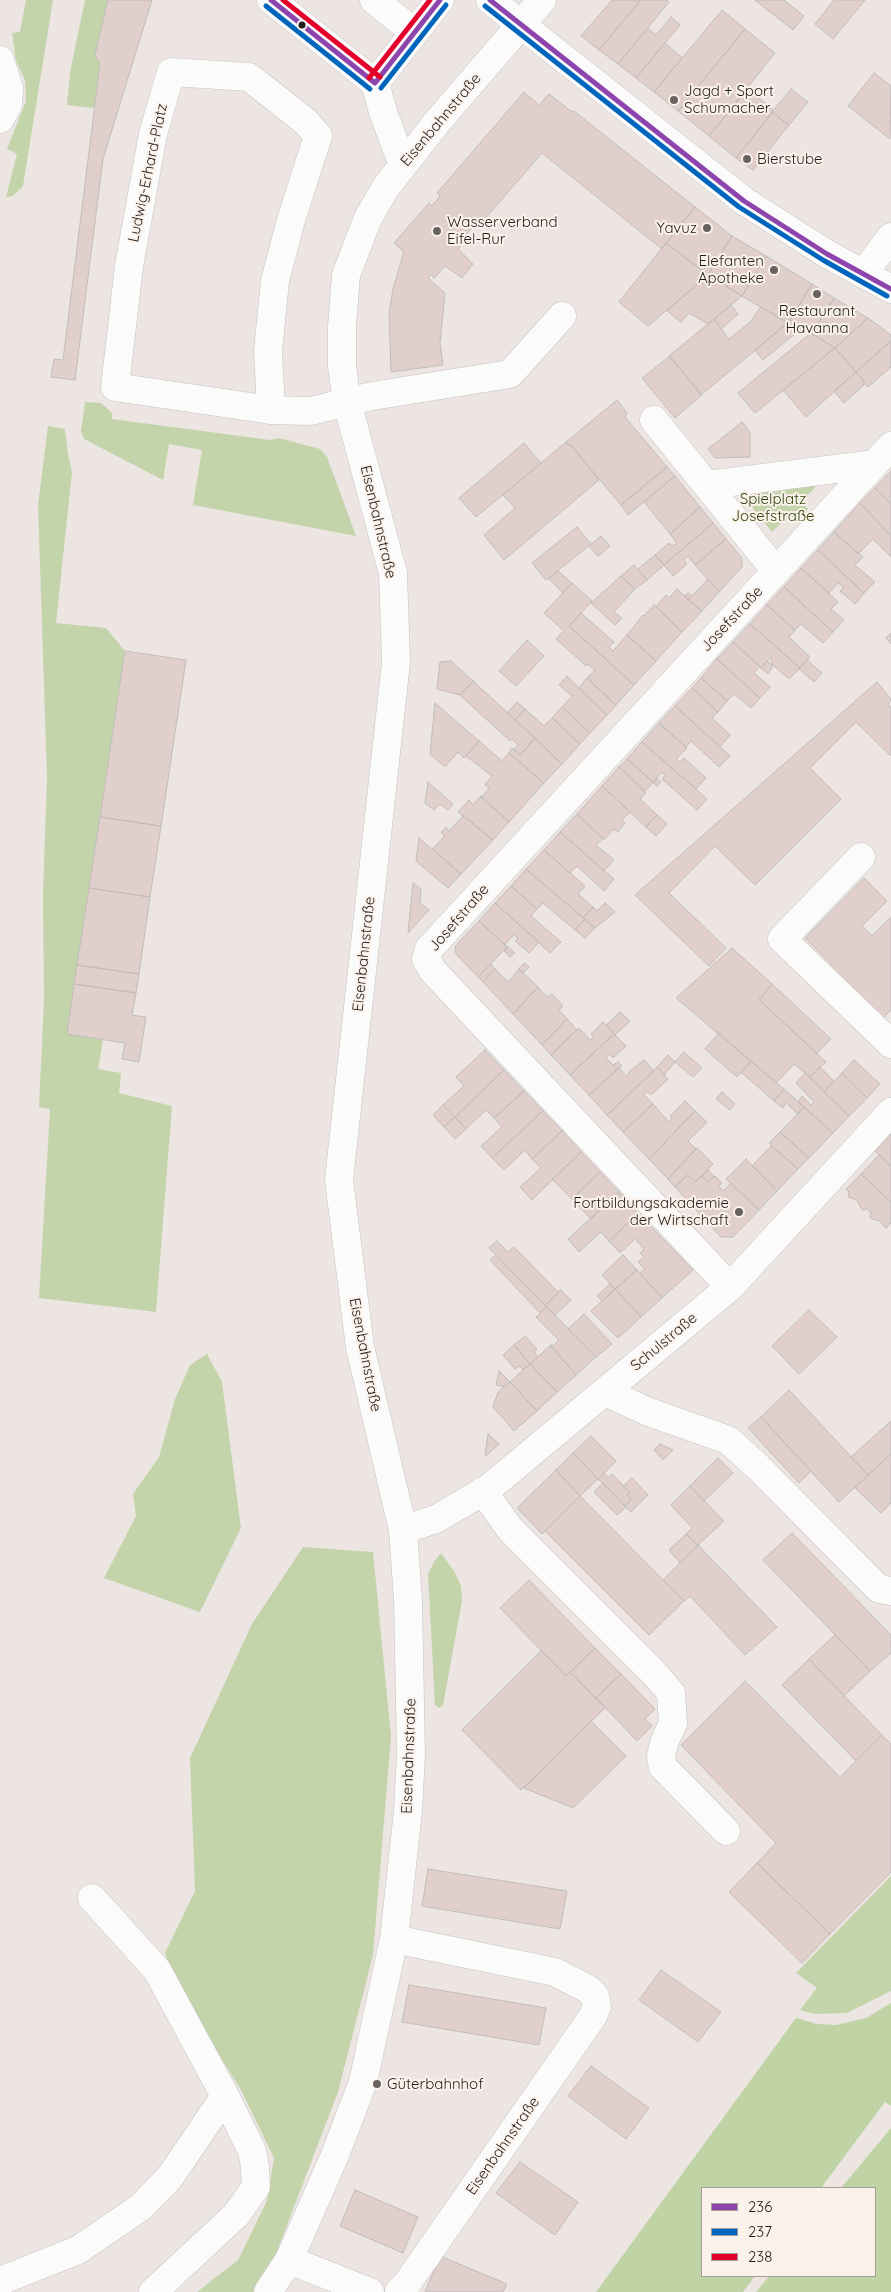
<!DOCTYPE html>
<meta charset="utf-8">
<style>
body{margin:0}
#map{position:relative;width:891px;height:2292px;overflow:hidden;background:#ece5e2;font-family:Quicksand,sans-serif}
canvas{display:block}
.legend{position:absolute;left:701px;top:2187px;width:175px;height:90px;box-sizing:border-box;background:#fcf2ec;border:1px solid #a49d98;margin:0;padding:6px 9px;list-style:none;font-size:15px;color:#211d1b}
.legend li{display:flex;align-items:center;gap:10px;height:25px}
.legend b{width:25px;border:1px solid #a49d98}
</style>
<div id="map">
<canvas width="891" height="2292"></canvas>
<ul class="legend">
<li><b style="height:6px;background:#8e44ad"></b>236</li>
<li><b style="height:6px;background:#0065bd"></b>237</li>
<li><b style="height:6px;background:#e4002b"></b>238</li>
</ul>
</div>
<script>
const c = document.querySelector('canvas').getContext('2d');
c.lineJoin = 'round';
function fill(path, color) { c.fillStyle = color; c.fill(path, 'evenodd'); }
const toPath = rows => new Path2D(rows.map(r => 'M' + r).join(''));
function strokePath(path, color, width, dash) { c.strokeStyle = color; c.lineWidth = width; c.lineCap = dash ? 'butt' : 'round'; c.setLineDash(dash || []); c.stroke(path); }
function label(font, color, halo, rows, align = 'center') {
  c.font = font + ' Quicksand,sans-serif'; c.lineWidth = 4; c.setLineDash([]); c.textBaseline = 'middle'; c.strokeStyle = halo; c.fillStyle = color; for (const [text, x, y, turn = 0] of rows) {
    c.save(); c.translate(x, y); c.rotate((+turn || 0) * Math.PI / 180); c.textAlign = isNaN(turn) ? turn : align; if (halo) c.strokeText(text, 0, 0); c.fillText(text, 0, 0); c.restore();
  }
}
const green = toPath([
 [26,0,53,0,23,186,13,196,6,197,17,154,7,149,26,101,25,80,16,61,12,33,20,32],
 [85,0,108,0,95,55,100,64,94,108,67,105,70,72],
 [85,402,101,403,112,413,112,419,270,440,279,438,320,449,327,457,356,536,193,505,202,450,169,444,163,480,84,439,81,431],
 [48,426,65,429,68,454,72,472,56,623,106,628,125,651,67,1034,103,1040,98,1069,121,1073,119,1093,172,1106,156,1312,39,1298,50,1109,39,1107,44,1001,43,894,47,777,38,504],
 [814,478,815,488,800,502,808,509,797,521,789,515,772,532,743,496,742,489,774,485,775,492,786,490,786,483],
 [207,1354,222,1382,241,1528,200,1612,104,1578,136,1516,133,1494,159,1457,175,1399,190,1365],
 [303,1547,373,1552,391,1737,373,1955,338,2092,271,2267,253,2292,197,2292,238,2260,267,2201,274,2158,240,2088,179,1993,165,1953,195,1891,190,1758,252,1624],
 [441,1553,454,1571,461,1586,462,1601,443,1705,439,1708,435,1705,428,1574,434,1562],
 [891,1876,891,1991,847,2013,815,2014,800,2010,817,1988,796,1973]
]);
const forest = toPath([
 [891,2003,891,2106,885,2102,821,2188,702,2188,702,2276,755,2276,743,2292,596,2292,796,2018,817,2024,836,2025,866,2018],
 [891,2128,891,2292,756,2292,769,2276,875,2276,875,2188,841,2188]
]);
const building = toPath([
 [108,0,152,0,103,159,75,380,51,377,54,359,63,360,100,64,95,55,108,0],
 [612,0,641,0,599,50,581,36,612,0],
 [641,0,666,0,669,2,618,64,599,50,641,0],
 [755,0,784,0,804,16,793,30,755,0],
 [834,0,865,0,833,39,815,24,834,0],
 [722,10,745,29,678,111,654,92,722,10],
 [671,17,680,25,636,78,618,64,648,28,656,35,671,17],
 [745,29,775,53,709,136,678,111,745,29],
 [665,43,682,58,654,92,636,78,665,43],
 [874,73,891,86,890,139,848,106,874,73],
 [748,89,774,111,736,158,709,136,748,89],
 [791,89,808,102,789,125,772,112,791,89],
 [524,92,539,105,549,94,572,112,574,111,695,207,662,249,542,153,477,228,474,225,466,235,469,237,458,249,473,264,462,278,445,266,434,278,431,275,428,278,445,293,440,343,443,365,391,372,389,314,393,289,404,252,394,243,429,203,432,206,440,196,437,193,524,92],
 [772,112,789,125,753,170,736,158,772,112],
 [695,207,732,236,708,275,666,243,695,207],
 [732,236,766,256,742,296,708,275,732,236],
 [666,243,708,275,648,326,619,302,666,243],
 [766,256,812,284,788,323,742,296,766,256],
 [708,275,742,296,708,324,689,313,681,322,667,311,708,275],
 [812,284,834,298,812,334,790,320,812,284],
 [834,298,868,318,835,348,812,334,834,298],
 [731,305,738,314,721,329,714,319,731,305],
 [761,307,788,323,701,395,669,356,714,319,729,339,750,322,761,307],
 [868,318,891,335,891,341,856,372,835,348,868,318],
 [790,320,802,328,763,360,755,350,790,320],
 [811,333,835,348,755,413,738,393,811,333],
 [891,341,891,367,868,387,856,372,891,341],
 [835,348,856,372,806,417,783,390,835,348],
 [670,356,702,395,675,418,642,378,670,356],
 [856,372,864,382,864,385,844,403,834,391,856,372],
 [617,400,627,413,625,417,667,467,621,505,570,444,568,445,566,442,617,400],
 [742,422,750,432,750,457,715,458,708,449,742,422],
 [566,442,568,445,570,444,599,480,504,560,484,535,515,508,503,495,566,442],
 [524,443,541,463,476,517,459,498,524,443],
 [667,467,675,476,628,515,621,505,667,467],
 [891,471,891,504,875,488,891,471],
 [675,476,700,507,670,534,644,502,675,476],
 [875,488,891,504,891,536,860,503,875,488],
 [860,503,891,536,891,557,873,539,858,554,834,532,860,503],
 [700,507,713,523,664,565,655,555,669,543,672,546,677,543,670,534,700,507],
 [713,523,726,539,695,565,688,556,684,560,687,564,673,576,664,565,713,523],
 [577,527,591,544,546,580,532,563,577,527],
 [834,532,863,557,855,565,875,582,864,593,818,550,834,532],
 [601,536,610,546,598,556,589,546,601,536],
 [726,539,742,558,742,567,719,592,695,565,726,539],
 [818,550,864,593,855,604,840,591,844,587,838,583,829,593,801,568,818,550],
 [655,555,664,565,647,580,638,569,655,555],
 [634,565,647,580,635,589,621,576,634,565],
 [801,568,838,602,831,609,844,620,833,632,784,587,801,568],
 [558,571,572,583,563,593,549,579,558,571],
 [621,576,635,589,614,612,622,618,615,625,591,603,621,576],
 [708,579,719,592,702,611,688,600,708,579],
 [572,583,592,601,569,626,634,685,616,705,587,678,595,670,588,664,586,666,556,639,564,631,544,613,572,583],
 [784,587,833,632,823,643,801,624,795,630,767,605,784,587],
 [677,589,702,611,682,632,656,607,666,595,669,598,677,589],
 [688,593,692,596,688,600,685,596,688,593],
 [654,605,682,632,656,661,627,635,643,615,644,616,654,605],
 [767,605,795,630,789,637,810,657,800,668,750,624,767,605],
 [581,613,614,642,609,647,613,651,627,635,656,661,634,685,569,626,581,613],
 [750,624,800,668,789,679,772,664,771,657,761,668,733,642,750,624],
 [891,633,891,644,886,638,891,633],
 [527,640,544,656,516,686,499,671,527,640],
 [733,642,760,666,754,673,770,687,760,698,717,659,733,642],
 [125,651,186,660,161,826,100,817,125,651],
 [717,659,760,698,751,708,734,694,727,701,701,678,717,659],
 [807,660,822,673,814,682,799,669,807,660],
 [451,661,473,681,460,695,437,689,440,662,451,661],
 [767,661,773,666,768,674,761,668,767,661],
 [567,676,607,715,590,733,562,707,572,696,559,685,567,676],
 [587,678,616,705,607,715,579,688,587,678],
 [701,678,727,701,718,712,692,688,701,678],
 [473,681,535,738,520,755,514,749,518,745,512,739,510,741,460,695,473,681],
 [877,682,891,699,888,705,891,707,891,756,856,722,810,768,841,799,755,885,715,846,669,893,726,948,709,966,635,895,877,682],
 [692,688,718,712,712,718,730,735,720,747,675,706,692,688],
 [517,702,525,709,515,720,507,713,517,702],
 [435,703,479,741,464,758,458,752,445,767,430,754,435,703],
 [675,706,730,756,719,767,691,741,686,747,659,723,675,706],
 [562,707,590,733,580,744,552,718,562,707],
 [525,709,544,726,552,718,580,744,562,764,515,720,525,709],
 [659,723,687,748,676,759,680,762,684,758,706,778,696,789,642,742,659,723],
 [535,738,562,764,544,783,509,753,512,748,520,755,535,738],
 [479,741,502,761,509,753,544,783,509,822,481,798,489,788,485,785,492,776,466,756,479,741],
 [642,742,707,799,697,810,662,779,665,775,662,772,653,782,627,759,642,742],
 [627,759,653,782,645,791,619,767,627,759],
 [619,767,646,793,640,799,657,815,646,827,602,786,619,767],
 [657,779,661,782,657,786,653,783,657,779],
 [428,782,453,804,448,810,440,804,434,810,425,803,428,782],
 [602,786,630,812,622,820,625,823,618,832,614,829,604,840,577,814,602,786],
 [481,796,509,822,493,840,458,812,469,800,473,805,481,796],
 [577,814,603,838,596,845,614,860,604,871,560,832,577,814],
 [464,815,493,840,461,874,432,849,445,836,441,833,446,827,449,831,464,815],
 [657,815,667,824,656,836,646,827,657,815],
 [100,817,161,826,150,897,89,888,100,817],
 [560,832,614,879,604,891,577,866,570,873,544,850,560,832],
 [419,838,461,874,448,888,416,861,419,838],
 [544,850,585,886,578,894,593,907,583,918,526,869,544,850],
 [526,869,585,919,575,930,543,903,537,909,511,886,526,869],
 [864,878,887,901,862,926,872,936,891,917,891,1010,881,1020,828,967,831,964,805,938,864,878],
 [413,883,421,889,420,903,429,910,408,933,413,883],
 [511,886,537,909,531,916,561,942,550,953,495,903,511,886],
 [89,888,150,897,139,974,77,965,89,888],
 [495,903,539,942,529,953,515,941,518,938,514,935,505,944,507,947,479,921,495,903],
 [605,903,615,912,595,928,583,918,593,907,597,911,605,903],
 [585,919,595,928,585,938,575,930,585,919],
 [479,921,507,947,478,977,456,954,455,946,479,921],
 [508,947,515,953,510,957,504,951,508,947],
 [732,948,772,984,759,1000,826,1062,810,1077,794,1064,776,1083,676,998,732,948],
 [525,963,529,967,523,973,518,969,525,963],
 [491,964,495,969,483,982,478,977,491,964],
 [77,965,139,974,136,993,74,984,77,965],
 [495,969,508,982,519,969,538,987,513,1014,483,982,495,969],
 [74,984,136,993,132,1015,146,1017,139,1062,122,1059,125,1043,67,1034,74,984],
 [772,984,831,1039,817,1053,759,1000,772,984],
 [538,987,547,997,552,994,563,1006,559,1010,567,1019,542,1045,513,1014,538,987],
 [620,1012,630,1021,615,1035,606,1025,620,1012],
 [567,1019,577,1030,551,1055,542,1045,567,1019],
 [603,1022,614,1034,570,1075,551,1055,579,1028,590,1040,594,1037,591,1034,603,1022],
 [719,1033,751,1061,737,1077,705,1049,719,1033],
 [614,1034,626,1046,613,1058,610,1054,606,1058,617,1069,589,1095,570,1075,614,1034],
 [485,1050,504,1070,455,1117,443,1105,464,1086,456,1077,485,1050],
 [684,1052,702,1068,693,1077,675,1062,684,1052],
 [668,1055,675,1062,664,1075,657,1067,668,1055],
 [644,1060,654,1071,607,1115,589,1095,619,1068,627,1077,629,1072,644,1060],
 [854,1060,880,1084,867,1098,842,1073,854,1060],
 [751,1061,784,1089,774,1101,741,1072,751,1061],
 [618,1062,622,1066,617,1069,613,1065,618,1062],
 [657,1067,668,1079,651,1095,647,1091,644,1095,653,1104,623,1132,607,1115,657,1067],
 [820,1067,834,1081,824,1092,810,1077,820,1067],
 [504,1070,524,1091,494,1118,486,1110,466,1129,455,1117,504,1070],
 [805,1073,849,1116,833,1133,798,1102,802,1096,811,1105,814,1102,796,1083,805,1073],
 [842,1073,867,1098,849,1116,824,1092,842,1073],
 [784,1089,804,1107,798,1114,786,1103,783,1108,774,1101,784,1089],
 [524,1091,543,1111,492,1158,481,1146,502,1127,494,1118,524,1091],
 [722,1092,735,1104,730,1110,716,1099,722,1092],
 [685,1101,695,1111,649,1159,623,1132,653,1104,669,1122,672,1118,670,1116,685,1101],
 [443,1105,455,1117,444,1127,433,1115,443,1105],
 [804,1107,833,1133,809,1158,780,1132,804,1107],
 [543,1111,562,1131,532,1159,525,1150,504,1170,492,1158,543,1111],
 [695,1111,707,1122,688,1141,696,1149,668,1179,649,1159,695,1111],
 [455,1117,466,1129,455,1139,444,1127,455,1117],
 [562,1131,581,1152,532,1200,520,1187,541,1168,532,1159,562,1131],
 [780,1132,809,1158,798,1169,769,1143,780,1132],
 [891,1134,891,1166,875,1151,891,1134],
 [771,1146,798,1169,777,1191,752,1166,771,1146],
 [697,1148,713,1164,695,1182,688,1175,675,1187,668,1179,697,1148],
 [581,1152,600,1172,572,1199,552,1179,581,1152],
 [879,1155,891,1166,891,1202,861,1174,879,1155],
 [746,1159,777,1191,759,1210,726,1179,746,1159],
 [708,1170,714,1176,708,1182,702,1176,708,1170],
 [600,1172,619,1192,591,1219,572,1199,600,1172],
 [861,1174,891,1202,891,1223,886,1228,879,1221,870,1218,871,1213,867,1209,862,1210,857,1200,848,1197,849,1192,846,1189,861,1174],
 [688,1175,695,1182,702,1176,708,1182,715,1176,722,1183,719,1186,723,1191,731,1183,759,1210,733,1237,721,1237,675,1187,688,1175],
 [619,1192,638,1213,609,1241,601,1232,579,1252,568,1239,619,1192],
 [638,1213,693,1270,662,1298,640,1273,645,1269,638,1262,644,1257,640,1253,644,1249,635,1239,620,1253,609,1241,638,1213],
 [497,1241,508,1252,514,1247,558,1292,561,1290,545,1305,489,1248,497,1241],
 [496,1255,547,1307,540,1313,490,1260,496,1255],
 [623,1255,637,1270,615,1289,602,1275,623,1255],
 [637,1270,662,1298,641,1317,615,1289,637,1270],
 [610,1284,615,1289,602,1301,597,1296,610,1284],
 [615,1289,641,1317,618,1338,591,1311,615,1289],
 [561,1290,571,1300,555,1315,545,1305,561,1290],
 [547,1307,596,1357,576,1375,551,1347,559,1340,536,1317,547,1307],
 [809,1310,837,1337,799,1374,772,1346,809,1310],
 [584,1314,612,1344,596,1357,568,1329,584,1314],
 [525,1336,537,1349,534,1352,538,1357,530,1364,514,1345,525,1336],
 [514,1345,530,1364,523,1370,519,1366,515,1369,503,1355,514,1345],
 [551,1345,576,1375,557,1392,530,1364,551,1345],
 [530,1364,557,1392,537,1411,510,1382,530,1364],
 [499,1371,510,1382,504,1387,496,1385,499,1371],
 [510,1382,537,1411,514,1431,493,1407,498,1392,510,1382],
 [789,1390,868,1475,839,1502,761,1417,789,1390],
 [761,1417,811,1471,799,1483,748,1428,761,1417],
 [891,1421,891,1454,868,1475,851,1457,891,1421],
 [488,1434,499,1444,487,1455,485,1455,488,1434],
 [591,1436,616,1461,598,1479,573,1453,591,1436],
 [660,1444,673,1450,663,1460,654,1450,660,1444],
 [573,1453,598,1479,580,1496,556,1470,573,1453],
 [891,1454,891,1503,881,1513,855,1488,891,1454],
 [718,1458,733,1473,704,1501,690,1486,718,1458],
 [556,1470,580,1496,542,1534,517,1508,556,1470],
 [604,1473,608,1478,612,1474,630,1493,627,1495,631,1499,625,1506,598,1479,604,1473],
 [632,1478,648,1495,631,1512,625,1506,631,1499,627,1495,630,1493,623,1486,632,1478],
 [603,1483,626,1507,617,1515,594,1492,603,1483],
 [690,1486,724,1521,698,1545,686,1534,692,1528,671,1505,690,1486],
 [580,1496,684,1601,649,1635,545,1531,580,1496],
 [792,1533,891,1635,891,1653,870,1671,763,1560,792,1533],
 [686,1534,698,1545,680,1563,669,1550,686,1534],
 [698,1545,777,1627,745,1655,690,1596,684,1601,663,1580,698,1545],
 [529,1580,595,1648,566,1676,500,1608,529,1580],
 [835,1635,870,1671,844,1696,809,1659,835,1635],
 [595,1648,621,1674,596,1698,570,1672,595,1648],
 [541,1651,566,1676,570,1672,605,1708,521,1790,462,1730,541,1651],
 [809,1659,882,1735,856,1761,782,1685,809,1659],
 [621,1674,655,1709,645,1719,652,1726,637,1741,596,1698,621,1674],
 [745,1681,840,1777,882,1735,891,1744,891,1872,830,1934,757,1863,776,1843,681,1745,745,1681],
 [591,1721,626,1756,573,1808,524,1788,591,1721],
 [757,1863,830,1934,802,1963,729,1892,757,1863],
 [428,1869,567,1891,560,1929,422,1906,428,1869],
 [661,1970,721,2012,698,2042,639,2000,661,1970],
 [409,1985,546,2008,539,2045,402,2022,409,1985],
 [591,2066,649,2108,626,2139,568,2096,591,2066],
 [520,2162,578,2202,555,2235,496,2193,520,2162],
 [355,2190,418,2217,403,2253,340,2226,355,2190],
 [440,2256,507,2284,503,2292,425,2292,440,2256]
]);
const minor = toPath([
 [271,0,375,83,384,115,403,165],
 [374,0,414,32],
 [490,0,744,201,827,254,891,289],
 [0,60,9,88,8,105,0,119],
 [375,83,440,0],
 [863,274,891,237],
 [271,410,268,351,275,281,291,220,318,136,306,122,249,77,171,72,153,134,129,266,115,387,271,410,311,411,372,396,510,374,562,316],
 [654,420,776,571],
 [707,485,875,464],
 [861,857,782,939,891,1044],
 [730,1287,433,971,426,959,429,949,891,446],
 [605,1392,649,1412,728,1440,758,1467,879,1589,891,1591],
 [483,1491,510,1529,654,1673,671,1693,673,1723,664,1743,661,1757,663,1767,726,1831],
 [403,1530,436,1519,489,1488,730,1287,891,1112],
 [92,1898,157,1970,225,2096,252,2151,255,2167,256,2187,236,2215,153,2292],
 [394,1939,555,1972,588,1989,595,1996,597,2006,593,2016,406,2285,399,2292],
 [289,2260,370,2292],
 [0,2281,78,2250,141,2207,170,2177,225,2096],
 [268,2292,289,2260,335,2155,363,2082,394,1939,408,1811,411,1754,408,1600,403,1530,360,1347,339,1180,396,662,393,573,347,402,342,366,342,326,346,275,368,218,386,187,438,121,542,0]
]);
const bus1 = toPath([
 [271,0,375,83,440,0],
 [490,0,744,201,827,254,891,289]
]);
const bus2 = toPath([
 [266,6,370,89],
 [485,6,739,207,823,260,887,296],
 [381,88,446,5]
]);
const bus3 = toPath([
 [283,0,380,77],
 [369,78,430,0]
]);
const markers = [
 [302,25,4.5,"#211d1b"],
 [674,100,5,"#686361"],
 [747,159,5,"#686361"],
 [707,228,5,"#686361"],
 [437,231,5,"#686361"],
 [774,270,5,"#686361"],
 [817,294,5,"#686361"],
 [739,1212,5,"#686361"],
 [377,2084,5,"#686361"]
];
const poiNames = [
 ["Jagd + Sport",684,91],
 ["Schumacher",684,108],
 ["Bierstube",757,159],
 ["Wasserverband",447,222],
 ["Eifel-Rur",447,239],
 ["Yavuz",697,228,"right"],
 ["Elefanten",764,261,"right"],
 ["Apotheke",764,278,"right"],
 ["Restaurant",817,311,"center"],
 ["Havanna",817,328,"center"],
 ["Fortbildungsakademie",729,1203,"right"],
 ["der Wirtschaft",729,1220,"right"],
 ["Güterbahnhof",387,2084]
];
const streetNames = [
 ["Eisenbahnstraße",441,120,-50],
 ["Ludwig-Erhard-Platz",148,173,-78],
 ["Eisenbahnstraße",378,522,77],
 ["Josefstraße",732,619,-47],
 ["Josefstraße",459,918,-49],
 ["Eisenbahnstraße",364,954,-84],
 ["Schulstraße",664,1342,-40],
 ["Eisenbahnstraße",365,1355,79],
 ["Eisenbahnstraße",409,1756,-88],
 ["Eisenbahnstraße",503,2146,-55]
];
const parkNames = [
 ["Spielplatz",773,499],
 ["Josefstraße",773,516]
];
fill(green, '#c3d4ab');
fill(forest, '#bfd3a4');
fill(building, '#e1cfcc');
strokePath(building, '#c1bcba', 1);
strokePath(minor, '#c7c2c0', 29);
strokePath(minor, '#fcfbfb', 28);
strokePath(bus1, '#8e44ad', 5);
strokePath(bus2, '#0065bd', 5);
strokePath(bus3, '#e4002b', 5);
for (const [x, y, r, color] of markers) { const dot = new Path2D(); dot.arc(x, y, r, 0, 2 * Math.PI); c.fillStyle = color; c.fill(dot); strokePath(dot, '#fcf2ec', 2); }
label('15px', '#211d1b', '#fcf2ec', poiNames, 'left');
label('15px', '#211d1b', '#fcf2ec', streetNames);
label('15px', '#2f490e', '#fcf2ec', parkNames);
</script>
